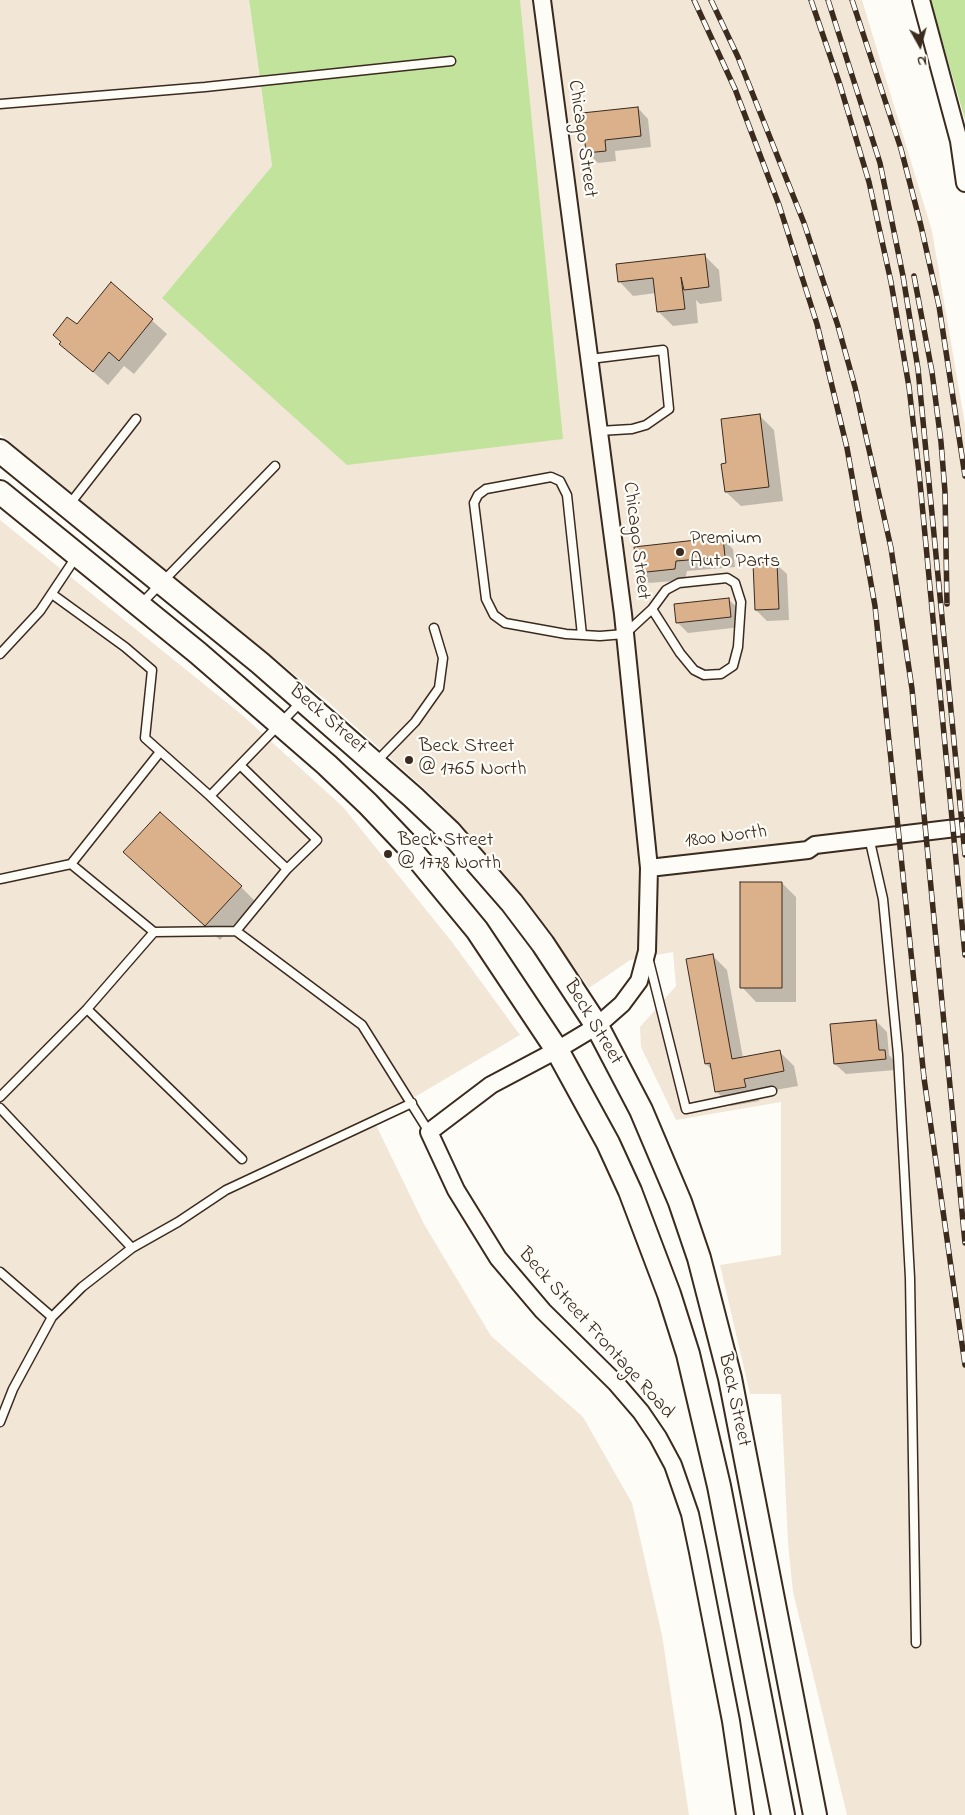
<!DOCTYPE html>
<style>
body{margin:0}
#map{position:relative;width:965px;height:1815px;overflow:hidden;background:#fdfcf7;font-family:"Indie Flower",sans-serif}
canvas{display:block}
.north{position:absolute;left:895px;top:20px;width:50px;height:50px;-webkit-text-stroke:4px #fdfcf7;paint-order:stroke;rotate:173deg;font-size:14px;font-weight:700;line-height:20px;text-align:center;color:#3b2a1e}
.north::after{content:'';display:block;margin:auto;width:18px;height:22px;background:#3b2a1e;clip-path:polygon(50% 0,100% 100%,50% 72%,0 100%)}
</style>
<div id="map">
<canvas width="965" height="1815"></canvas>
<div class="north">N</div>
</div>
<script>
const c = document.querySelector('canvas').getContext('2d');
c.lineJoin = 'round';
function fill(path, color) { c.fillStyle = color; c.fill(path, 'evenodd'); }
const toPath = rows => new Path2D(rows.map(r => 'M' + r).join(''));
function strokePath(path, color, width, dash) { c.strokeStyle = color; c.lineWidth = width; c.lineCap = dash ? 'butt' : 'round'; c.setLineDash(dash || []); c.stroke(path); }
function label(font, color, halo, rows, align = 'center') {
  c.font = font + ' "Indie Flower",sans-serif'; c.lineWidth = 4.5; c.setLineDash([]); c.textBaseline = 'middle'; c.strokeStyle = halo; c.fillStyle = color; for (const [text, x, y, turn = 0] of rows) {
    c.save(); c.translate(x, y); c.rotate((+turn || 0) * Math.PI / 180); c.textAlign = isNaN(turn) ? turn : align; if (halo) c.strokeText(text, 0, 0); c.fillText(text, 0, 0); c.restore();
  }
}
const built = toPath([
 [0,0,249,0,272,166,162,298,514,0,862,0,932,231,965,425,965,1815,847,1815,793,1592,788,1543,781,1394,750,1394,720,1265,781,1255,781,1102,676,1120,641,1047,640,1027,676,986,673,952,630,960,589,988,530,908,472,837,436,799,328,702,0,434],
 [0,520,241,714,343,807,452,942,520,1035,374,1121,424,1224,491,1336,583,1417,632,1503,662,1635,689,1815,0,1815]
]);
const green = toPath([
 [249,0,520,0,563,439,347,465,162,298,272,166],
 [929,0,965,0,965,120,940,33]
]);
const shadow = toPath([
 [638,108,648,119,651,147,615,151,616,161,598,163,587,152],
 [704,255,719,270,722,301,700,304,696,300,698,323,673,326,659,312,656,293,633,296,619,281],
 [111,284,167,334,134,374,124,366,108,385,61,344],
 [759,415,774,430,783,501,741,506,726,492,728,464],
 [722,538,733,549,735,567,687,571,685,580,649,583,639,572],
 [776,564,787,574,789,620,767,621,756,610],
 [729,600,740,610,741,627,688,633,677,622],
 [139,867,241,887,255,901,220,940],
 [782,883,796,897,796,1002,756,1002,742,987],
 [713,956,727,970,743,1058,780,1052,794,1066,798,1086,758,1093,759,1101,731,1106,716,1091,713,1071,706,1064],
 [876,1021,887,1032,889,1055,895,1062,896,1070,846,1074,835,1064]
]);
const building = toPath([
 [638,107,641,136,605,140,606,151,586,153,582,113,638,107],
 [705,254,709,287,684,290,681,277,685,309,657,312,653,278,618,282,616,264,705,254],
 [111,282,153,319,119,361,109,352,93,372,59,344,61,342,53,335,67,317,77,324,111,282],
 [760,414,769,487,725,492,721,464,726,463,721,419,760,414],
 [723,537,725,557,676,561,675,569,637,573,634,547,723,537],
 [777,562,779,609,755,610,753,563,777,562],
 [729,598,731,617,676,623,674,604,729,598],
 [160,812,242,886,205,926,123,852,160,812],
 [740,882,782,882,782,988,740,988,740,882],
 [713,954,732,1059,780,1050,784,1071,744,1079,746,1087,715,1092,710,1063,705,1064,686,959,713,954],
 [876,1020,879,1050,885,1050,886,1059,834,1064,830,1024,876,1020]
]);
const service = toPath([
 [0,104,205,87,451,61],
 [590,359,663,350,669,409,646,425,632,429,599,431],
 [69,505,136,419],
 [52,594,125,647,152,670,145,738,210,796,301,702],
 [140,605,275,466],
 [582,635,567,495,560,481,551,477,486,489,478,495,474,503,486,599,494,615,505,623,566,634,600,636,625,634,652,609,666,590,679,583,727,578,735,583,741,602,738,647,733,666,721,674,704,675,694,670,680,653,652,609],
 [0,654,40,611,76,557],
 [376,762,415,722,439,688,443,658,434,628],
 [241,766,317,840,287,869,236,931,362,1025,429,1132],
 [210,796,287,869],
 [871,846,883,899,898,1055,910,1278,916,1643],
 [71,864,154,932,236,931],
 [0,879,71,864,160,752],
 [648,957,686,1109,772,1091],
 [87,1009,242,1159],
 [0,1097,87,1009,154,932],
 [0,1108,132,1248],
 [0,1272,52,1317],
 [0,1422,13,1389,52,1317,82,1287,132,1248,178,1222,226,1190,412,1103]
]);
const minor = toPath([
 [542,0,623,614,649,868,647,951,639,981,622,1004,597,1026,557,1050,491,1085,429,1132,456,1190,498,1258,543,1311,616,1383,641,1412,658,1437,673,1465,690,1514,698,1552,731,1721,745,1815],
 [921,0,959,141,965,183],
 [649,868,808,850,815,845,965,827]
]);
const secondary = toPath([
 [0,451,260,663,413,797,450,832,512,903,543,944,597,1026,641,1110,680,1202,699,1258,730,1378,815,1815],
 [0,492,198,653,327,765,368,804,406,844,477,930,557,1050,608,1143,630,1191,669,1294,688,1354,719,1486,783,1815]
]);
const rail = toPath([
 [694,0,735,89,779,205,817,324,847,448,875,606,924,1078,965,1365],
 [711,0,738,57,804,223,838,326,855,387,891,548,912,689,965,1243],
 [811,0,840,85,869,182,891,282,909,387,919,472,965,955],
 [828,0,880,163,903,276,918,369,965,855],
 [852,0,901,149,921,226,939,306,965,476],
 [914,276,932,372,941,442,945,492,947,604]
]);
const markers = [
 [680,552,5,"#3b2a1e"],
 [409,760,5,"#3b2a1e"],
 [388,854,5,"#3b2a1e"]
];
const streetNames = [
 ["Chicago Street",581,139,82],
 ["Chicago Street",635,541,83],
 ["Beck Street",327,720,41],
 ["1800 North",726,838,-7],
 ["Beck Street",592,1023,59],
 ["Beck Street Frontage Road",595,1334,48],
 ["Beck Street",733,1400,78]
];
const poiNames = [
 ["Premium",690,540],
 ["Auto Parts",690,563],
 ["Beck Street",419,748],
 ["@ 1765 North",419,771],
 ["Beck Street",398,842],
 ["@ 1778 North",398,865]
];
fill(built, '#f2e6d7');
fill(green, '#c2e39c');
fill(shadow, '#0003');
fill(building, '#dab18b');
strokePath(building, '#3b2a1e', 1);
strokePath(service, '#3b2a1e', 11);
strokePath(minor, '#3b2a1e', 20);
strokePath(secondary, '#3b2a1e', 26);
strokePath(service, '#fdfcf7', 8);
strokePath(minor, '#fdfcf7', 16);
strokePath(secondary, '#fdfcf7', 22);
strokePath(rail, '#3b2a1e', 5.5);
strokePath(rail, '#fdfcf7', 4, [11]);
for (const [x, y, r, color] of markers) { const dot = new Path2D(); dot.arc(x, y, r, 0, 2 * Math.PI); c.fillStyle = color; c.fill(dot); strokePath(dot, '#fdfcf7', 2); }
label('20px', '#3b2a1e', '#fdfcf7', streetNames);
label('20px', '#3b2a1e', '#fdfcf7', poiNames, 'left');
</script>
